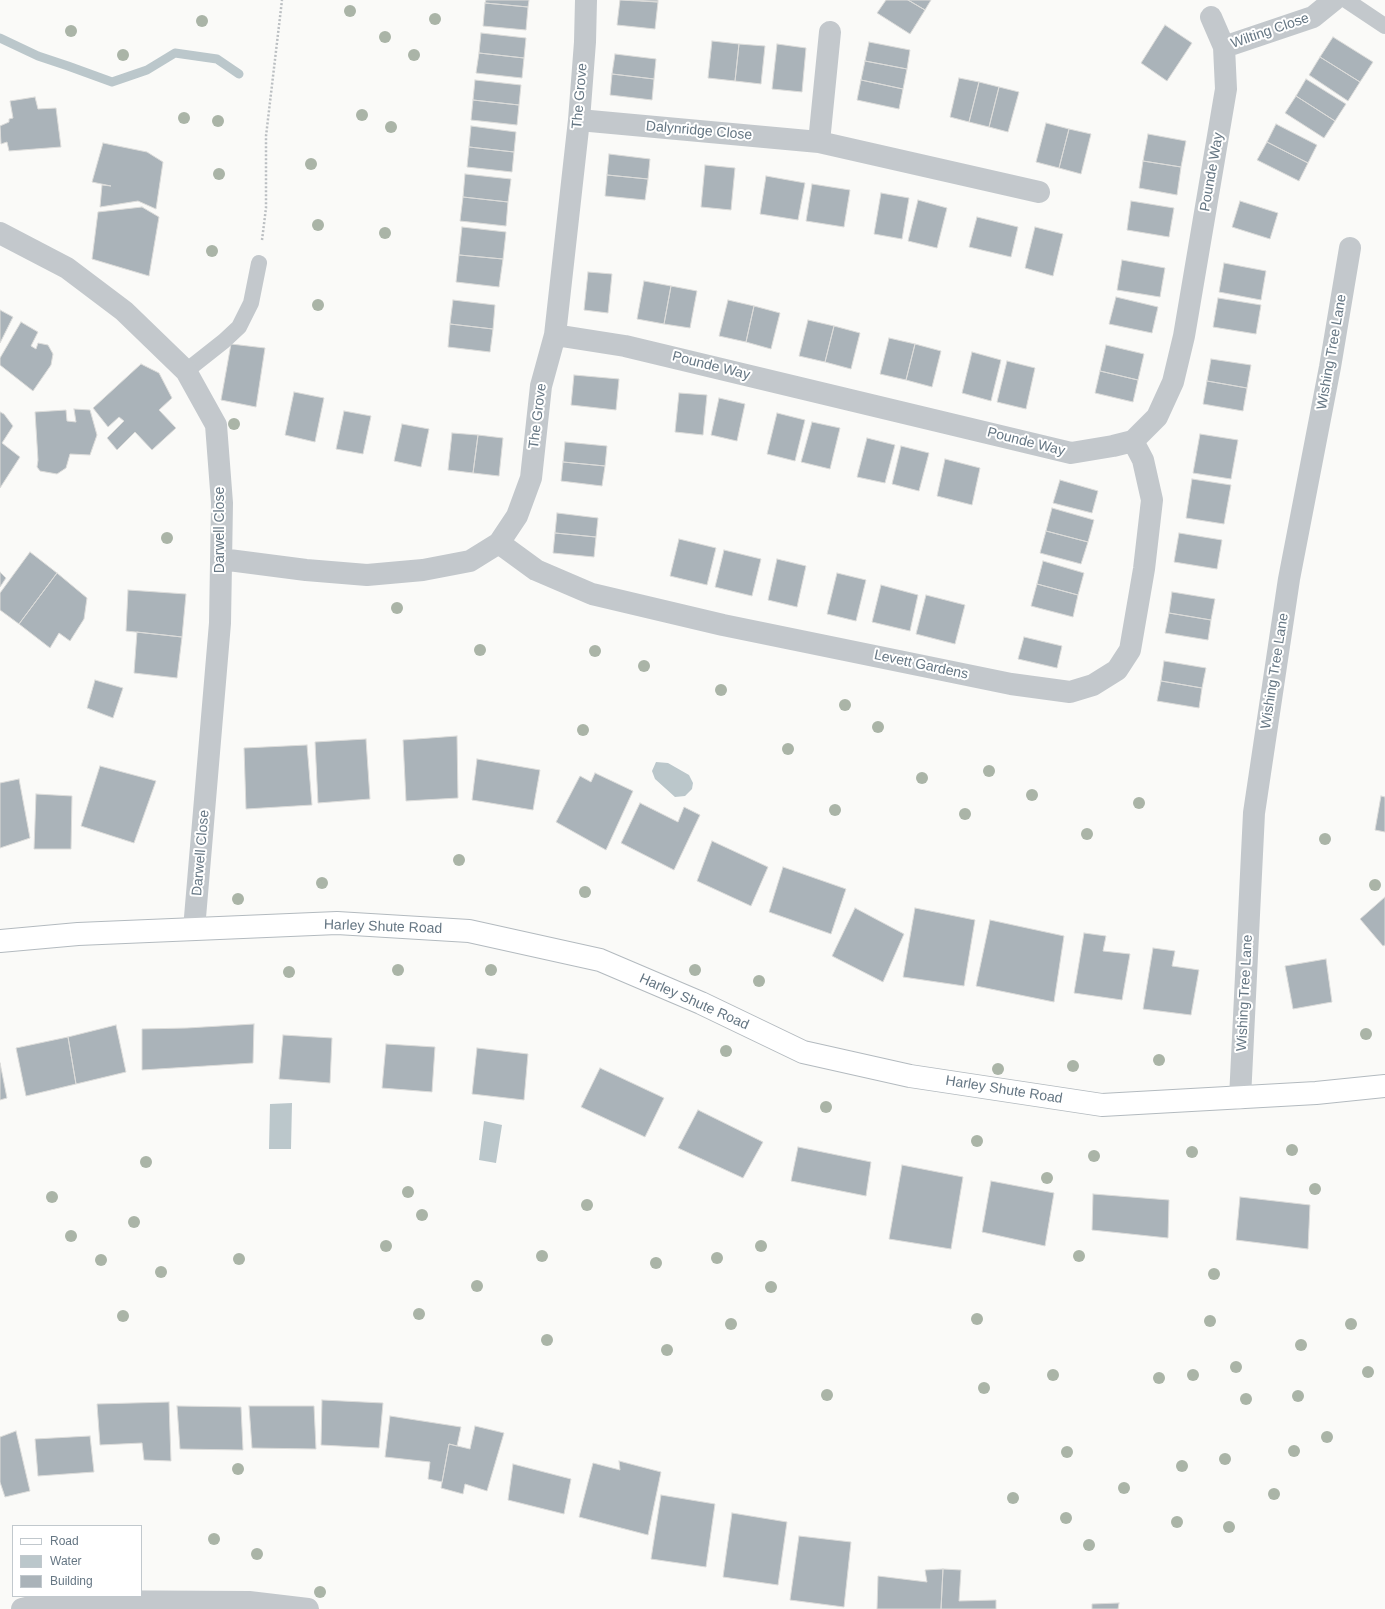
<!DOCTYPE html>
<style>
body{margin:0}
#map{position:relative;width:1385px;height:1609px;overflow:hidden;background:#fafaf8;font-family:Arial,sans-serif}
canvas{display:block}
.legend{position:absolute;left:12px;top:1525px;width:130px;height:72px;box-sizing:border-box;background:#fff;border:1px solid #c1c8cd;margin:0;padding:5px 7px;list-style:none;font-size:12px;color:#657683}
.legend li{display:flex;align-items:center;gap:8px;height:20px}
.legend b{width:20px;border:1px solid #c1c8cd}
</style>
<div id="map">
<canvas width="1385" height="1609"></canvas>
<ul class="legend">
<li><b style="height:5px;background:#fff"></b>Road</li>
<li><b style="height:11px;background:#bbc7cb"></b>Water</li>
<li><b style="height:11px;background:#aab3b9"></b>Building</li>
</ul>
</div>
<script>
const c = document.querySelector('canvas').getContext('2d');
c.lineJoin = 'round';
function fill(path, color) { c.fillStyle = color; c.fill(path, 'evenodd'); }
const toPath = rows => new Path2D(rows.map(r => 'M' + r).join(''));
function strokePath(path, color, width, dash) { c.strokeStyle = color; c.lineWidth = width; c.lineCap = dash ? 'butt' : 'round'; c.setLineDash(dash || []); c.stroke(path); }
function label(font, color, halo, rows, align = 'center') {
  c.font = font + ' Arial,sans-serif'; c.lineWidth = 4; c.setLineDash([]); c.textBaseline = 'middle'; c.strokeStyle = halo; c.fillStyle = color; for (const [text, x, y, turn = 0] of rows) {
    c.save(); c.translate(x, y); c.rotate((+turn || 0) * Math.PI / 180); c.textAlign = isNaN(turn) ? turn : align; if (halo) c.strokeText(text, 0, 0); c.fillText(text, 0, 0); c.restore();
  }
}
const water = toPath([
 [656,762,668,763,689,775,693,783,692,789,685,796,675,797,655,779,652,771],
 [292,1103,291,1149,269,1149,270,1104],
 [484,1121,502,1125,496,1163,479,1160]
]);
const stream = toPath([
 [0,38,38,56,68,66,112,82,147,70,175,53,217,59,239,74]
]);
const building = toPath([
 [486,0,529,0,528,7,485,3,486,0],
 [620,0,658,2,655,29,617,25,620,0],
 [634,0,658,0,658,2,634,0],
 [886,0,908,0,925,10,910,34,877,13,886,0],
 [908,0,931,0,925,10,908,0],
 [485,3,528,7,526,30,483,26,485,3],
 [1165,25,1192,43,1167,81,1141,63,1165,25],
 [481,33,526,38,524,58,479,53,481,33],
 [1333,37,1373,62,1360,82,1320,57,1333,37],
 [712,41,739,44,735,81,708,78,712,41],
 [869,42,910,50,907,69,865,61,869,42],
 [739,44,765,46,761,84,735,81,739,44],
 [777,44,806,48,802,92,772,89,777,44],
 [479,53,524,58,522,78,476,73,479,53],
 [615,54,656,59,654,79,612,74,615,54],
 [1320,57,1360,82,1348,101,1309,75,1320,57],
 [865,61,907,69,903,89,861,80,865,61],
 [612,74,654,79,652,100,610,95,612,74],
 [959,78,979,82,969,122,950,117,959,78],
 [1306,79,1346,104,1335,121,1296,96,1306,79],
 [475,80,521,85,519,105,473,100,475,80],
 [861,80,903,89,899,109,857,100,861,80],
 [979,82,999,87,989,127,969,122,979,82],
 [999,87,1019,92,1008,132,989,127,999,87],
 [1296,96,1335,121,1324,138,1285,113,1296,96],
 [35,97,38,109,56,108,61,147,9,151,7,142,1,144,0,126,9,122,9,119,13,118,10,101,35,97],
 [473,100,519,105,517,125,471,120,473,100],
 [1046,123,1069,129,1059,168,1036,162,1046,123],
 [1276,124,1317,145,1308,163,1267,142,1276,124],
 [471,126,516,132,514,152,469,147,471,126],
 [1069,129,1091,134,1081,174,1059,168,1069,129],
 [1148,134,1186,141,1181,167,1143,161,1148,134],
 [1267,142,1308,163,1299,181,1257,160,1267,142],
 [103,143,147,152,163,162,156,209,138,201,100,207,102,185,111,186,92,182,103,143],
 [469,147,514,152,512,172,467,167,469,147],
 [609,154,650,159,648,179,607,175,609,154],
 [1143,161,1181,167,1177,195,1139,188,1143,161],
 [705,165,735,168,731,210,701,207,705,165],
 [465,174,511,179,508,202,463,197,465,174],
 [607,175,648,179,645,200,605,196,607,175],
 [766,176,805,183,798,220,760,214,766,176],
 [812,184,850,190,844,227,806,221,812,184],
 [881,193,909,198,902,239,874,234,881,193],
 [463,197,508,202,506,226,460,221,463,197],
 [918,200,947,208,937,248,908,241,918,200],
 [1131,201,1174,208,1169,237,1127,230,1131,201],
 [1240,201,1278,213,1270,239,1232,227,1240,201],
 [142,207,159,217,149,276,92,259,98,212,142,207],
 [977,217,1018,227,1011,257,969,247,977,217],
 [462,227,506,232,503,259,459,255,462,227],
 [1035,227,1063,234,1053,276,1025,268,1035,227],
 [459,255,503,259,499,287,456,282,459,255],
 [1122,260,1165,268,1160,297,1117,290,1122,260],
 [1224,263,1266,271,1261,300,1219,292,1224,263],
 [588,272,612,274,608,313,584,310,588,272],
 [644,281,671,286,664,324,637,319,644,281],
 [671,286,697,291,690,328,664,324,671,286],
 [1116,297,1158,307,1152,333,1109,324,1116,297],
 [1218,298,1261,305,1256,334,1213,327,1218,298],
 [453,300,495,305,493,329,450,324,453,300],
 [728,300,754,306,746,342,719,336,728,300],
 [754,306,780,313,771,349,746,342,754,306],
 [0,310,13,317,0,343,0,310],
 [808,320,834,326,825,362,799,356,808,320],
 [21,322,38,332,31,346,36,349,38,343,48,345,53,354,51,365,33,391,0,365,0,358,21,322],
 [450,324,493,329,490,352,448,347,450,324],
 [834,326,860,333,851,369,825,362,834,326],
 [889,338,915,344,906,380,880,374,889,338],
 [231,344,265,348,256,407,221,400,231,344],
 [915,344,941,351,932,387,906,380,915,344],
 [1106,345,1144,354,1138,380,1100,371,1106,345],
 [972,352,1001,360,991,401,962,393,972,352],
 [1211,359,1251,365,1247,388,1207,381,1211,359],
 [1007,361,1035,368,1026,409,997,402,1007,361],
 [141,364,159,373,172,398,159,410,176,428,152,450,135,432,117,450,107,438,124,421,119,417,108,427,93,408,141,364],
 [1100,371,1138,380,1133,402,1095,393,1100,371],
 [574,375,619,379,616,410,571,405,574,375],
 [1207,381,1247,388,1243,411,1203,404,1207,381],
 [294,392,324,398,315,442,285,435,294,392],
 [679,393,707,395,703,435,675,432,679,393],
 [719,398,745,404,737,441,711,435,719,398],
 [74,409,90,410,97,435,90,455,70,454,66,468,57,474,40,471,37,467,38,460,35,412,66,410,67,421,76,422,74,409],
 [344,411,371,416,363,454,336,449,344,411],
 [0,412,4,414,13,426,2,443,20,457,0,488,0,412],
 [777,413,805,420,795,461,767,454,777,413],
 [812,422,840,428,830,469,801,462,812,422],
 [402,424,429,429,421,467,394,461,402,424],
 [452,433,478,435,473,473,448,470,452,433],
 [1200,434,1238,440,1231,479,1193,473,1200,434],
 [478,435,503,438,499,476,473,473,478,435],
 [867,438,895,445,885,483,857,477,867,438],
 [565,442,607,446,605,466,563,462,565,442],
 [901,446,929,453,919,491,892,484,901,446],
 [945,459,980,468,972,505,937,496,945,459],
 [563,462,605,466,602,486,561,481,563,462],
 [1192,479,1231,485,1224,524,1186,518,1192,479],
 [1060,480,1098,491,1092,513,1053,503,1060,480],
 [1052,508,1094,520,1088,542,1046,531,1052,508],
 [557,513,598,518,596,537,555,533,557,513],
 [1046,531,1088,542,1081,564,1040,553,1046,531],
 [555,533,596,537,594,557,553,553,555,533],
 [1179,533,1222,540,1217,569,1174,562,1179,533],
 [679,539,716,548,707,585,670,576,679,539],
 [724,550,761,559,752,596,715,587,724,550],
 [30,552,57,573,19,624,0,610,0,593,30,552],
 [777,559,806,566,797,607,768,600,777,559],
 [1043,561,1084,573,1078,595,1037,584,1043,561],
 [0,572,6,578,0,587,0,572],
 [57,573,87,598,84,619,70,641,59,633,50,648,19,624,57,573],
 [837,573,866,580,856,621,827,614,837,573],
 [1037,584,1078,595,1073,617,1031,606,1037,584],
 [881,585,918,595,910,631,872,622,881,585],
 [128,590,186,594,182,637,126,631,128,590],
 [1172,592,1215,599,1211,620,1169,613,1172,592],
 [926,595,965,605,955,644,916,634,926,595],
 [1169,613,1211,620,1208,640,1165,633,1169,613],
 [137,632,182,637,177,678,134,673,137,632],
 [1024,637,1062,646,1057,668,1018,659,1024,637],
 [1164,661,1206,668,1202,688,1161,681,1164,661],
 [95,680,123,688,113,718,87,708,95,680],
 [1161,681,1202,688,1199,708,1157,701,1161,681],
 [457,736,458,798,406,801,403,740,457,736],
 [366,739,370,799,318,803,315,742,366,739],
 [307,745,312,805,246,809,244,748,307,745],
 [477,759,540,770,533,810,472,800,477,759],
 [100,766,156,781,134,843,81,826,100,766],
 [595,773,633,791,606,850,556,822,580,776,591,782,595,773],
 [19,779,30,838,0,848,0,783,19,779],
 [36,794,72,796,71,849,34,849,36,794],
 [1381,796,1385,797,1385,832,1375,830,1381,796],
 [640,803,678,822,684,807,700,815,674,870,621,843,640,803],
 [712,841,768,867,751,906,697,881,712,841],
 [783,867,846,889,831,934,769,912,783,867],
 [1385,897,1385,945,1383,946,1360,919,1385,897],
 [855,908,904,934,883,982,832,956,855,908],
 [915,908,975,920,964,986,903,977,915,908],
 [990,920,1064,936,1054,1002,976,986,990,920],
 [1084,933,1106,936,1103,951,1130,954,1122,1000,1074,993,1084,933],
 [1153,948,1175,951,1172,966,1199,970,1191,1015,1143,1009,1153,948],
 [1326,959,1332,1002,1293,1009,1285,966,1326,959],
 [254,1024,253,1063,142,1070,142,1029,187,1028,254,1024],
 [116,1025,126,1072,76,1084,68,1037,116,1025],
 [283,1035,332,1038,330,1083,279,1079,283,1035],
 [68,1037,76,1084,26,1096,16,1048,68,1037],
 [386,1044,435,1047,432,1092,382,1088,386,1044],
 [477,1048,528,1054,524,1100,472,1094,477,1048],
 [0,1063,7,1098,0,1100,0,1063],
 [600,1068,664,1098,645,1137,581,1107,600,1068],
 [698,1110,763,1142,743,1178,678,1148,698,1110],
 [798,1147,871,1162,866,1196,791,1181,798,1147],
 [902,1165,963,1177,951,1249,889,1239,902,1165],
 [991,1181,1054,1193,1045,1246,982,1232,991,1181],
 [1093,1194,1169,1200,1168,1238,1092,1230,1093,1194],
 [1240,1197,1310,1205,1308,1249,1236,1240,1240,1197],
 [322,1400,383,1403,379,1448,321,1445,322,1400],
 [169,1402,171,1461,144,1460,142,1443,100,1445,97,1404,169,1402],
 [177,1406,241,1407,243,1450,180,1449,177,1406],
 [249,1406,314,1406,316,1449,252,1448,249,1406],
 [390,1416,461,1427,457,1446,449,1444,442,1482,428,1479,430,1462,385,1457,390,1416],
 [475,1426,504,1433,487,1491,465,1484,463,1494,441,1488,449,1444,470,1449,475,1426],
 [16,1431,30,1491,5,1497,0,1482,0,1437,16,1431],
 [90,1436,94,1472,38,1476,35,1439,90,1436],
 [619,1461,661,1472,648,1535,579,1517,593,1463,620,1470,619,1461],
 [513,1464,571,1479,564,1514,508,1500,513,1464],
 [661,1495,715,1504,706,1567,651,1559,661,1495],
 [732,1513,787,1522,778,1585,723,1577,732,1513],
 [799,1536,851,1542,844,1607,790,1600,799,1536],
 [943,1569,941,1609,877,1609,878,1576,927,1582,925,1570,943,1569],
 [943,1569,961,1570,959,1601,996,1600,996,1609,941,1609,943,1569],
 [1119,1603,1118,1609,1092,1609,1092,1604,1119,1603]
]);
const path = toPath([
 [262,240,266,208,266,136,282,0]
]);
const lane = toPath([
 [1346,0,1385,26],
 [186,371,224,341,239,327,251,303,259,263]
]);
const street = toPath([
 [1224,47,1313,17,1334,0],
 [579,120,819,142,1039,192],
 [819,142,830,32],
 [0,233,67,268,124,311,186,371,216,425,222,503,220,623,194,929],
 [555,335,625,346,1071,453,1113,446,1133,441,1157,417,1173,382,1184,336,1226,89,1224,47,1211,17],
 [499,543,536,570,592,594,723,625,1011,684,1070,692,1093,685,1117,670,1130,650,1144,569,1152,500,1143,460,1133,441],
 [221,559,306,570,367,575,423,570,470,561,499,543,517,516,531,478,541,386,555,335,579,120,585,42,586,0],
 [1240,1098,1254,813,1289,579,1330,367,1350,248],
 [22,1609,56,1601,249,1602,308,1609]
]);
const secondary = toPath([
 [0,941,78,934,337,923,469,931,600,960,701,1003,803,1052,910,1076,1102,1105,1316,1093,1385,1086]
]);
const trees = [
 [350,11],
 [435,19],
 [202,21],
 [71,31],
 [385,37],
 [123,55],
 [414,55],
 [362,115],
 [184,118],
 [218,121],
 [391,127],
 [311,164],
 [219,174],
 [318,225],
 [385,233],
 [212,251],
 [318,305],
 [234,424],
 [167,538],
 [397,608],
 [480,650],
 [595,651],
 [644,666],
 [721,690],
 [845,705],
 [878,727],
 [583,730],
 [788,749],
 [989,771],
 [922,778],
 [1032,795],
 [1139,803],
 [835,810],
 [965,814],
 [1087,834],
 [1325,839],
 [459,860],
 [322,883],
 [1375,885],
 [585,892],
 [238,899],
 [398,970],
 [491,970],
 [695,970],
 [289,972],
 [759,981],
 [1366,1034],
 [726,1051],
 [1159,1060],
 [1073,1066],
 [998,1069],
 [826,1107],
 [977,1141],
 [1292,1150],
 [1192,1152],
 [1094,1156],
 [146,1162],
 [1047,1178],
 [1315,1189],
 [408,1192],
 [52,1197],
 [587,1205],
 [422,1215],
 [134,1222],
 [71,1236],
 [386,1246],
 [761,1246],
 [542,1256],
 [1079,1256],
 [717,1258],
 [239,1259],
 [101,1260],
 [656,1263],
 [161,1272],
 [1214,1274],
 [477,1286],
 [771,1287],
 [419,1314],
 [123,1316],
 [977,1319],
 [1210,1321],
 [731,1324],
 [1351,1324],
 [547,1340],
 [1301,1345],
 [667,1350],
 [1236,1367],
 [1368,1372],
 [1053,1375],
 [1193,1375],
 [1159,1378],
 [984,1388],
 [827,1395],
 [1298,1396],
 [1246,1399],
 [1327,1437],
 [1294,1451],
 [1067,1452],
 [1225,1459],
 [1182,1466],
 [238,1469],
 [1124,1488],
 [1274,1494],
 [1013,1498],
 [1066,1518],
 [1177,1522],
 [1229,1527],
 [214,1539],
 [1089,1545],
 [257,1554],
 [320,1592]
];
const streetNames = [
 ["Wilting Close",1270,31,-19],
 ["The Grove",580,96,-85],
 ["Dalynridge Close",699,131,5],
 ["Pounde Way",1212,172,-80],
 ["Wishing Tree Lane",1332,352,-80],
 ["Pounde Way",711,366,14],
 ["The Grove",538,416,-83],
 ["Pounde Way",1026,442,14],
 ["Darwell Close",220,530,-90],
 ["Levett Gardens",921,665,12],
 ["Wishing Tree Lane",1275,671,-81],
 ["Darwell Close",201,853,-85],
 ["Harley Shute Road",383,927,2],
 ["Wishing Tree Lane",1245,993,-87],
 ["Harley Shute Road",694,1002,24],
 ["Harley Shute Road",1004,1090,9]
];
fill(water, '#bbc7cb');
strokePath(stream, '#bbc7cb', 9);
fill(building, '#aab3b9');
strokePath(building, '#dcdcda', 1);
strokePath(secondary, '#b3babf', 24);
strokePath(path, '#bbbfc2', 2.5, [2, 2]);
strokePath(lane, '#c3c8cc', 16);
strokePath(street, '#c3c8cc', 22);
strokePath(secondary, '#fff', 22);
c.fillStyle = '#aab4a7';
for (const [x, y] of trees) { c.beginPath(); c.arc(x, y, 6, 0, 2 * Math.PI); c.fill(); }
label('14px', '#657683', '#fff', streetNames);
</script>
